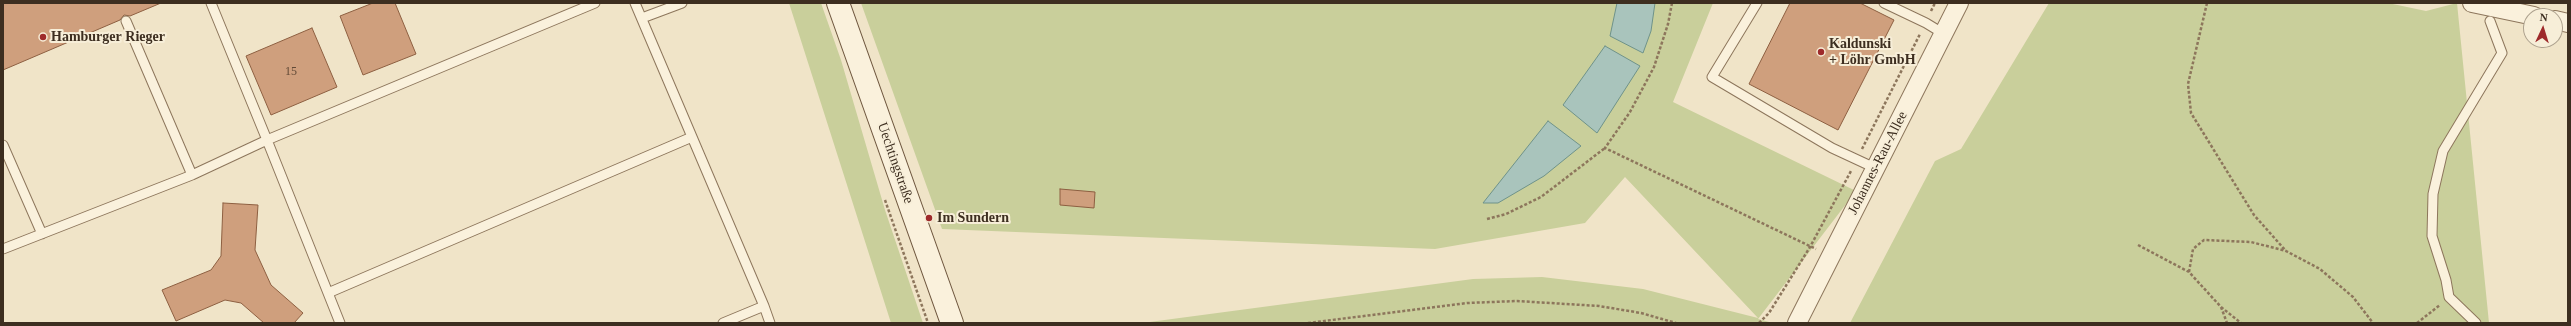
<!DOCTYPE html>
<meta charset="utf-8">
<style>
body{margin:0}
#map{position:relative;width:2571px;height:326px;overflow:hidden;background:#f0e4c8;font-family:Georgia,serif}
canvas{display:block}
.frame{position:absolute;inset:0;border:4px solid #3d2e20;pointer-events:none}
.north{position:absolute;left:2523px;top:8px;width:40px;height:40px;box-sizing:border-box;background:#f7eed8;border:1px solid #ada18e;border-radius:50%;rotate:4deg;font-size:11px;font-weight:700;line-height:16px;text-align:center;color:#3d2e20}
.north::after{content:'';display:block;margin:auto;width:14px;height:18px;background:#9e2a2b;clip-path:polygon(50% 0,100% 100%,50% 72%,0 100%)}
</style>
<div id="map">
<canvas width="2571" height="326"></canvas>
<div class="frame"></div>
<div class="north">N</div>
</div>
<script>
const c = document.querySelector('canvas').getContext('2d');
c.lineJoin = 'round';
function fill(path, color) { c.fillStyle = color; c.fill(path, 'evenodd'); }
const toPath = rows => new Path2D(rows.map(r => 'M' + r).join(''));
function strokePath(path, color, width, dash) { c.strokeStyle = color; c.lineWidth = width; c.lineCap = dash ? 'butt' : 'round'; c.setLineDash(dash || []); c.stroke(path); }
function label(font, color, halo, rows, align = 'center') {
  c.font = font + ' Georgia,serif'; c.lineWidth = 4; c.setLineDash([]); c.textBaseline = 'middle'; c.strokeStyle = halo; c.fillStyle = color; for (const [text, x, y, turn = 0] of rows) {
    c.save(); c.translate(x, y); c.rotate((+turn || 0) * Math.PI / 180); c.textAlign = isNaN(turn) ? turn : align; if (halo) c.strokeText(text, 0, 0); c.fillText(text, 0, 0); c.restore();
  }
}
const green = toPath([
 [789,3,821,3,841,60,885,210,923,323,891,323],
 [861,3,1713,3,1673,102,1856,191,1758,319,1773,323,1142,323,1473,279,1542,277,1643,289,1758,318,1625,177,1585,223,1435,249,942,229],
 [2049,3,2388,3,2426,11,2457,3,2489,323,1850,323,1935,161,1961,149]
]);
const water = toPath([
 [1617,3,1655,3,1651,31,1643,53,1610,36,1617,3],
 [1605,46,1640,66,1597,133,1563,105,1605,46],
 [1548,121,1581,146,1544,176,1498,203,1483,203,1548,121]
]);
const building = toPath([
 [3,3,161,3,130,16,124,15,120,20,3,70,3,3],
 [373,3,395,3,416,54,363,75,340,16,373,3],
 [1790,3,1860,3,1894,20,1838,130,1749,84,1790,3],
 [312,28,337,87,271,115,246,56,312,28],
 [1060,189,1095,192,1094,208,1060,205,1060,189],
 [223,203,258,205,255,250,271,285,303,313,294,323,264,323,241,303,225,300,176,321,162,290,211,270,221,256,223,203]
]);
const path = toPath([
 [1672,3,1668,24,1654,67,1630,112,1605,148,1816,249],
 [2207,3,2188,84,2191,113,2254,215,2286,251],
 [1931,11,1935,3],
 [1862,149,1920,34],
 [885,200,928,323],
 [1487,219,1506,214,1541,197,1605,148],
 [2138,245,2189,272,2221,307,2227,323],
 [2189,272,2193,249,2204,240,2251,242,2286,251,2320,269,2353,297,2373,323],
 [2221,307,2241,323],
 [1308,323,1467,303,1517,301,1599,306,1641,313,1676,323],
 [1759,323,1769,313,1810,247,1851,171],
 [2417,323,2440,305]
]);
const service = toPath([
 [211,3,267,140,595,3],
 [635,3,764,306],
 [1757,3,1712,77,1832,148,1875,168],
 [1884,3,1926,23,1944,34],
 [642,18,682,3],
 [126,21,192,175],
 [3,145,42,234],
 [3,249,192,175,267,140,340,323],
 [328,293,692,137],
 [723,323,764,306,770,323],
 [2476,323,2449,297,2446,280,2432,236,2433,194,2443,151,2502,53,2490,21]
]);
const minor = toPath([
 [2472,3,2534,16],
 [2555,20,2568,23],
 [1797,323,1959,3]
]);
const secondary = toPath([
 [838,3,952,323]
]);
const markers = [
 [43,37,4,"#9e2a2b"],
 [1821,52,4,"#9e2a2b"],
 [929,218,4,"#9e2a2b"]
];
const numberNames = [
 ["15",291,72]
];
const poiNames = [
 ["Hamburger Rieger",51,37],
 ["Kaldunski",1829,44],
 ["+ Löhr GmbH",1829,60],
 ["Im Sundern",937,218]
];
const streetNames = [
 ["Uechtingstraße",895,163,71],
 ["Johannes-Rau-Allee",1878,163,-63]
];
fill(green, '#c9cf9b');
fill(water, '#a9c4bc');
strokePath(water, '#6f938a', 1);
fill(building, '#cf9f7d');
strokePath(building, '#8d5f41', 1);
strokePath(service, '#8d765c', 11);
strokePath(minor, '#8d765c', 20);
strokePath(secondary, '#6f573f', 24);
strokePath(path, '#8d765c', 2.5, [3, 2]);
strokePath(service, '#faf1dc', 9);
strokePath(minor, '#faf1dc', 18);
strokePath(secondary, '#faf1dc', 22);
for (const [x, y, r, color] of markers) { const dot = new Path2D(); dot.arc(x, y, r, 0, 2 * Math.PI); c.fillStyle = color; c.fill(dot); strokePath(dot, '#f7eed8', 1.5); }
label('12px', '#624a37', null, numberNames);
label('bold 14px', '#3d2e20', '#f7eed8', poiNames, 'left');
label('14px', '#3d2e20', '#f7eed8', streetNames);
</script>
